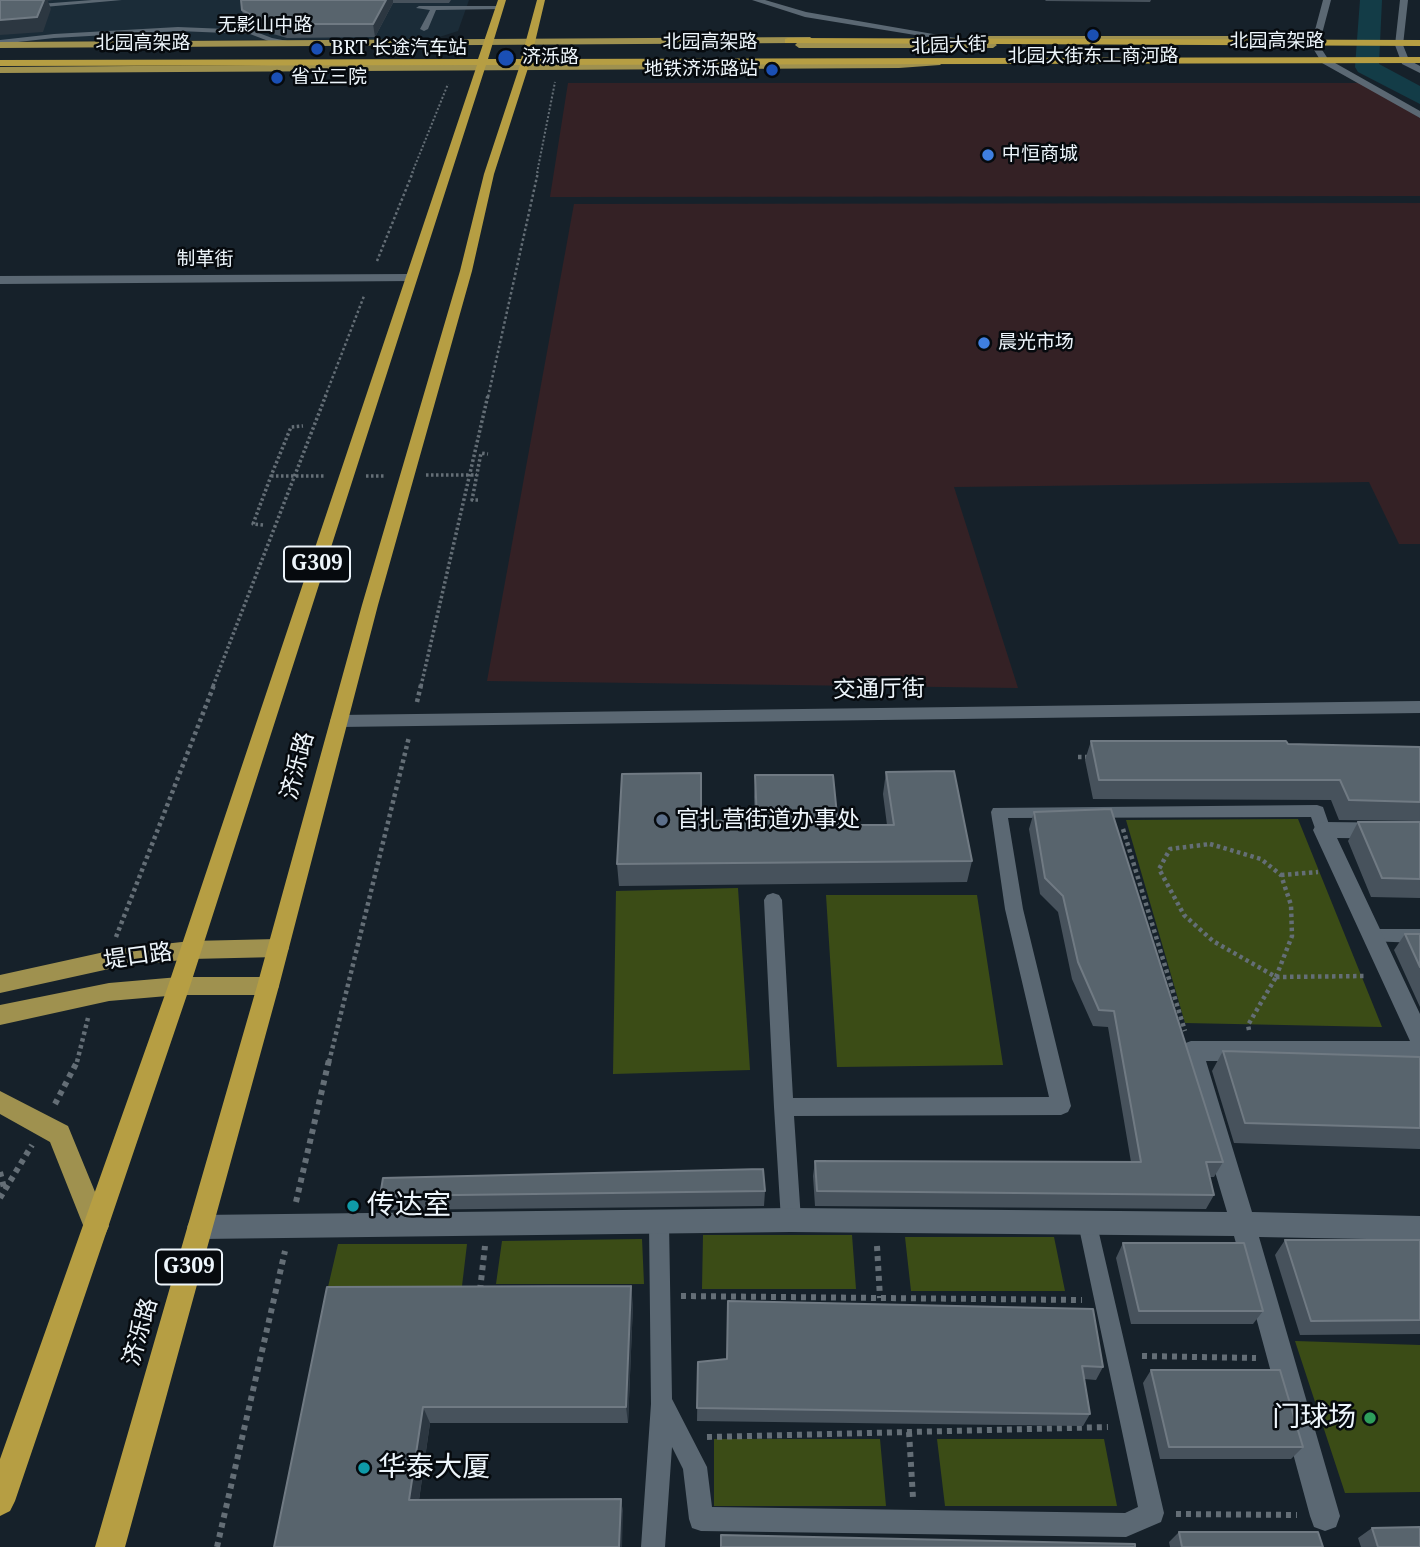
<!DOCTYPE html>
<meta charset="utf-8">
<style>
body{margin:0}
canvas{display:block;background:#16212a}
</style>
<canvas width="1420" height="1547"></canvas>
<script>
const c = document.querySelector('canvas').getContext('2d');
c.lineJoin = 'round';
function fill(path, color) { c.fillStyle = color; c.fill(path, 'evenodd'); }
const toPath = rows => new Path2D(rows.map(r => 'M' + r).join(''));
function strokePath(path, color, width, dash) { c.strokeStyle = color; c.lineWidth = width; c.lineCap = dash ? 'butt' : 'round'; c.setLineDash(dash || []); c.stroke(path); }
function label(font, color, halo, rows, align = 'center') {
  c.font = font + ' "Noto Serif","Noto Sans SC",serif'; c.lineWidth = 5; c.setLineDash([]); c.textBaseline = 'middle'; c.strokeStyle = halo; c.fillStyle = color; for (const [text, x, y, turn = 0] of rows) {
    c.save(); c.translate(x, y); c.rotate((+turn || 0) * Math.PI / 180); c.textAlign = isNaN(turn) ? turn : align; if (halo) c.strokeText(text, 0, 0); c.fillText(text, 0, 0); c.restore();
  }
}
const commercial = toPath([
 [568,83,1363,83,1420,115,1420,196,550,197],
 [1420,203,1420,544,1399,544,1369,482,954,487,1018,688,487,681,574,204]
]);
const built = toPath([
 [0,0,469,0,458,31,433,39,0,41]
]);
const green = toPath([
 [1298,819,1382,1027,1185,1023,1126,820],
 [738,888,750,1070,613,1074,616,891],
 [826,895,977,895,1003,1065,837,1067],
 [703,1235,852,1235,856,1289,702,1289],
 [905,1237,1054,1237,1065,1291,911,1291],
 [642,1239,644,1284,496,1284,502,1241],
 [338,1244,467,1244,462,1286,328,1287],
 [1295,1341,1420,1345,1420,1492,1345,1493],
 [714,1439,880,1439,886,1506,714,1506],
 [937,1439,1104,1439,1117,1506,945,1506]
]);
const river = toPath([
 [1360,0,1382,0,1379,64,1420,86,1420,104,1358,72,1355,67,1360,0]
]);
const pathFar4 = toPath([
 [412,173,448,84],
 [537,173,555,82]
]);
const pathFar3 = toPath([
 [377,261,413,172],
 [325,397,364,296],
 [488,397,538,172]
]);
const pathFar2 = toPath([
 [426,475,477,475],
 [271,476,326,476],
 [366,476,386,476],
 [478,500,472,500,481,453,488,454],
 [263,525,253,524,271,476,291,427,303,426],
 [213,686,326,395],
 [421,686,488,395]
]);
const pathFar1 = toPath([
 [417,702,421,685],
 [1078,757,1090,757],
 [1123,829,1185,1031],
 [1210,844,1261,859,1281,875,1291,905,1292,936,1276,977,1213,941,1184,915,1159,869,1170,849,1210,844],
 [1281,875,1318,872],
 [116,937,214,685],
 [1276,977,1366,976],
 [1249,1030,1248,1025,1276,977],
 [77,1062,88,1018],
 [329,1062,409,737]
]);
const path = toPath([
 [55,1104,78,1060],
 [0,1172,4,1188],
 [0,1198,32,1145],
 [296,1202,329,1060],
 [877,1246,880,1298],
 [480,1290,485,1246],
 [681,1296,1082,1300],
 [1142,1356,1256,1358],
 [909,1432,913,1498],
 [707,1437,1108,1427],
 [1176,1514,1297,1515],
 [217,1547,285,1251]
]);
const service = toPath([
 [92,0,122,0,0,11,0,7,92,0],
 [500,6,502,9,436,10,428,29,424,31,420,29,430,10,416,8,419,6,500,6],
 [178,27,251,30,272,38,298,43,294,45,271,42,250,34,178,31,54,38,0,44,0,40,54,34,178,27],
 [1317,805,1323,807,1331,830,1329,834,1323,836,1317,834,1311,817,1008,818,1023,909,1071,1106,1068,1112,1061,1115,794,1116,801,1220,798,1227,791,1230,784,1227,781,1220,774,1107,764,900,767,895,773,893,779,895,782,900,793,1098,1049,1097,1005,909,991,812,993,808,1317,805],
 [1373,929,1420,929,1420,943,1367,941,1364,936,1367,931,1373,929],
 [659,1213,666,1216,669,1223,672,1399,707,1467,712,1507,1125,1513,1138,1507,1078,1223,1081,1216,1088,1213,1095,1216,1164,1513,1161,1522,1126,1537,701,1531,692,1528,689,1519,683,1469,672,1447,665,1547,641,1547,651,1404,649,1223,652,1216,659,1213]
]);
const minor = toPath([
 [752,0,765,0,806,12,962,39,958,42,805,17,752,0],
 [409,274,415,278,413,281,0,284,0,276,409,274],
 [1420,701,1420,713,339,727,332,726,330,721,332,716,339,715,1420,701],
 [1323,822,1420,823,1420,839,1337,838,1420,1014,1420,1061,1206,1061,1252,1212,1420,1216,1420,1240,1259,1237,1340,1516,1336,1527,1325,1531,1314,1527,1310,1516,1234,1236,791,1232,200,1239,191,1236,187,1227,191,1218,200,1215,791,1208,1227,1212,1179,1051,1183,1044,1191,1041,1410,1041,1313,830,1316,825,1323,822]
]);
const tertiary = toPath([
 [1323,0,1331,0,1319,45,1328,59,1420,111,1420,118,1322,63,1311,45,1323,0],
 [1400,0,1408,0,1403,45,1409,60,1420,66,1420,73,1402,64,1395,45,1400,0]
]);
const primary = toPath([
 [1252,36,1290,42,1286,45,1252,42,980,42,976,39,980,36,1252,36],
 [810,37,814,40,811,42,993,42,997,45,993,48,799,48,795,45,797,43,0,48,0,42,810,37],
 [937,60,942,63,940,65,899,68,0,73,0,67,937,60],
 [278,939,286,942,289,948,286,954,278,957,191,959,118,967,0,993,0,975,118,949,191,941,278,939],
 [179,977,268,977,276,979,279,986,276,993,268,995,179,995,109,1001,0,1025,0,1005,109,983,179,977],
 [0,1091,68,1126,109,1226,105,1235,96,1238,87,1235,50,1142,0,1114,0,1091]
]);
const trunk = toPath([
 [498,0,506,0,488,59,521,59,537,0,545,0,531,59,1420,57,1420,63,529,65,494,174,472,271,378,605,279,986,125,1547,95,1547,257,986,362,605,460,271,484,174,520,65,486,65,190,986,15,1501,10,1511,0,1516,0,1459,168,986,477,65,0,66,0,60,478,59,498,0],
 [788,38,1420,40,1420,46,785,43,785,39,788,38]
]);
const wall = toPath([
 [241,0,451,0,449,3,393,3,375,37,287,38,256,29,245,23,242,10],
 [1045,0,1151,0,1150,2,1046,1],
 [1091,741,1420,747,1420,821,1339,820,1331,800,1093,799,1085,760],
 [886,772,972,861,967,882,619,886,617,864,701,821,755,820,754,797,755,775,838,825,887,825,883,794],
 [1034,812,1223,1162,1214,1177,1210,1177,1214,1195,1206,1209,815,1206,813,1176,815,1161,1131,1162,1108,1027,1093,1026,1072,979,1058,912,1040,894,1029,829],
 [1358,822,1420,822,1420,898,1371,897,1348,841],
 [1405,934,1420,934,1420,1007,1394,950],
 [1223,1051,1420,1057,1420,1149,1234,1143,1212,1071],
 [765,1191,764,1206,386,1210,380,1196],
 [1285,1240,1420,1240,1420,1334,1300,1335,1275,1255],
 [1123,1243,1263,1311,1253,1324,1131,1324,1116,1258],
 [327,1287,633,1304,628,1423,430,1423,419,1500,621,1499,623,1513,274,1547],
 [698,1362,1103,1367,1096,1380,1084,1379,1090,1414,1083,1426,697,1421],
 [1151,1370,1303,1447,1291,1459,1160,1459,1143,1383],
 [1372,1528,1420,1547,1361,1547,1358,1538],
 [1179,1532,1323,1547,1170,1547,1169,1542]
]);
const shadedWall = toPath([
 [7,0,54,0,48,1,51,9,43,32,0,35,0,20],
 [386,0,393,0,393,3,375,37,373,24],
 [631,1286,633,1304,628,1423,626,1407],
 [423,1407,430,1423,417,1514,409,1500],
 [621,1499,623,1513,622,1547,619,1547]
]);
const building = toPath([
 [0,0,44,0,37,17,0,20,0,0],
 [241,0,386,0,373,24,285,24,253,16,242,10,241,0],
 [1091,741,1286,741,1288,744,1420,747,1420,802,1349,800,1340,780,1099,780,1091,741],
 [954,771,972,861,617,864,622,774,701,773,701,821,757,820,755,775,833,775,838,825,894,825,886,772,954,771],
 [1111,809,1223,1162,1206,1162,1214,1195,817,1191,815,1161,1141,1162,1114,1011,1099,1010,1078,962,1063,896,1045,878,1034,812,1111,809],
 [1358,822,1420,822,1420,879,1382,878,1358,822],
 [1405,934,1420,934,1420,967,1405,934],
 [1223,1051,1420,1057,1420,1128,1245,1123,1223,1051],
 [763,1169,765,1191,380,1196,383,1178,763,1169],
 [1285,1240,1420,1240,1420,1320,1311,1321,1285,1240],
 [1123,1243,1244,1243,1263,1311,1139,1311,1123,1243],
 [631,1286,626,1407,423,1407,409,1500,621,1499,619,1547,274,1547,327,1287,631,1286],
 [728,1301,1093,1309,1103,1367,1082,1366,1090,1414,697,1408,698,1362,727,1359,728,1301],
 [1151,1370,1280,1370,1303,1447,1169,1447,1151,1370],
 [1420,1527,1420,1547,1378,1547,1372,1528,1420,1527],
 [1179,1532,1318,1532,1323,1547,1182,1547,1179,1532],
 [721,1535,1135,1544,1135,1547,721,1547,721,1535]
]);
const markers = [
 [1093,35,7,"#1a4fb4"],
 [317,49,7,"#1a4fb4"],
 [506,58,9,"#1a4fb4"],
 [772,70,7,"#1a4fb4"],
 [277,78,7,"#1a4fb4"],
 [988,155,7,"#3f7fe0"],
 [984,343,7,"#3f7fe0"],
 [662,820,7,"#5c6f8a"],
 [353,1206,7,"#0f9aa8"],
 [1370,1418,7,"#2e9e5b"],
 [364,1468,7,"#0f9aa8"]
];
const farStreetnames = [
 ["无影山中路",265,26],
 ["北园高架路",1277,42],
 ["北园高架路",710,43],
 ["北园高架路",143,44],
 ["北园大街",949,46,-2],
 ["制革街",205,260]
];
const farPoinames = [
 ["BRT 长途汽车站",331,49],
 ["北园大街东工商河路",1093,57,"center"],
 ["济泺路",522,58],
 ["地铁济泺路站",758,70,"right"],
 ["省立三院",291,78],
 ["中恒商城",1002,155],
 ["晨光市场",998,343]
];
const shields = [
 [317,564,66],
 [189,1267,66]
];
const shieldNames = [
 ["G309",317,564],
 ["G309",189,1267]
];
const streetNames = [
 ["交通厅街",879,690,-1],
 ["济泺路",298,766,-75],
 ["堤口路",138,957,-8],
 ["济泺路",141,1332,-74]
];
const poiNames = [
 ["官扎营街道办事处",676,820]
];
const nearPoinames = [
 ["传达室",367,1206],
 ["门球场",1356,1418,"right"],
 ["华泰大厦",378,1468]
];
fill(commercial, '#342125');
fill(built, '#1b2c38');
fill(green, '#3b4c16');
fill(river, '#133c47');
strokePath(pathFar4, '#646e76', 2, [2, 2]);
strokePath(pathFar3, '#646e76', 2.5, [2.5, 2.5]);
strokePath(pathFar2, '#646e76', 3.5, [2.5, 2.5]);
strokePath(pathFar1, '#646e76', 4.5, [3.5, 3.5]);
strokePath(path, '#646e76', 6, [5, 5]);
fill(service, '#5b6873');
fill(minor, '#5b6873');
fill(tertiary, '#5b6873');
fill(primary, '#9f914f');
fill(trunk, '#b69e43');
fill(wall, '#47525c');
fill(shadedWall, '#2c3741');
fill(building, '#58646d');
strokePath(building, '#707a83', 2);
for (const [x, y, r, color] of markers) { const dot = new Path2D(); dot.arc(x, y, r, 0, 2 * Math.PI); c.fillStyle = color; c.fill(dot); strokePath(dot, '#060a0e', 2.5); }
label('19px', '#edf5fb', '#060a0e', farStreetnames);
label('19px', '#edf5fb', '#060a0e', farPoinames, 'left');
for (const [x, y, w] of shields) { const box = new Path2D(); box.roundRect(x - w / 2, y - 17.5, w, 35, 5); c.fillStyle = '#060a0e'; c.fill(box); strokePath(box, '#edf5fb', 2); }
label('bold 21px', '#edf5fb', null, shieldNames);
label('23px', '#edf5fb', '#060a0e', streetNames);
label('23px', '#edf5fb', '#060a0e', poiNames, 'left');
label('28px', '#edf5fb', '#060a0e', nearPoinames, 'left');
</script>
